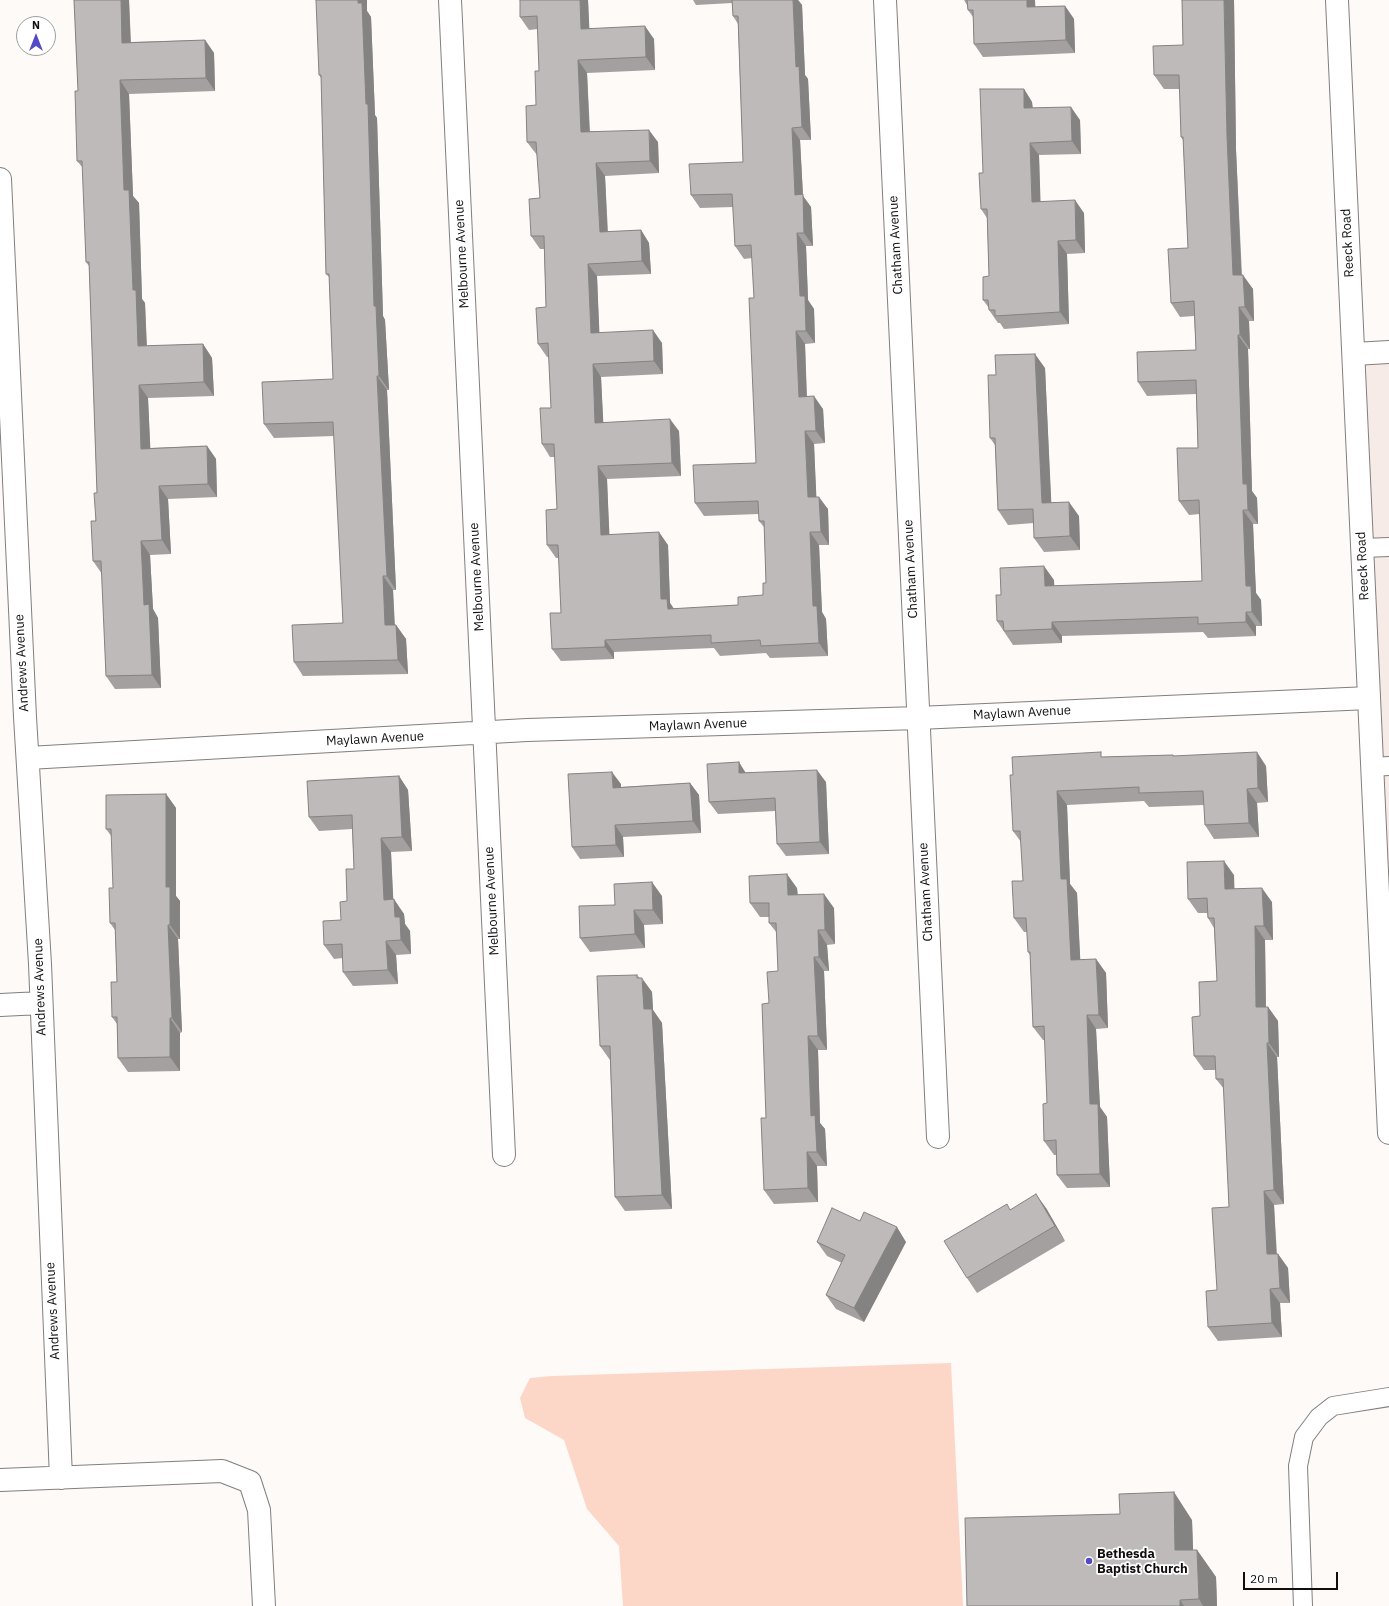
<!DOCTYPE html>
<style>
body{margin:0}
#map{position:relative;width:1389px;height:1606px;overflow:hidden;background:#fdfaf8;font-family:"IBM Plex Sans",sans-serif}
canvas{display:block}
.north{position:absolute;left:16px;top:16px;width:40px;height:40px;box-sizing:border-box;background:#fff;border:1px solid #9f9f9f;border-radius:50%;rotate:0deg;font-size:11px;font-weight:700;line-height:16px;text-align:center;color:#100e0e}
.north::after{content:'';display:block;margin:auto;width:14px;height:18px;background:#534bc3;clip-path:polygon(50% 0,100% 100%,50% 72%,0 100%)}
.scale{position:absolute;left:1243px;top:1572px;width:95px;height:18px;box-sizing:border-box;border:2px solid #100e0e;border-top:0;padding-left:5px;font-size:12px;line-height:14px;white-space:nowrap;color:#100e0e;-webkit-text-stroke:3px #fff;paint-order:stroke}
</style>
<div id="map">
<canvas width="1389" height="1606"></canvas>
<div class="north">N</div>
<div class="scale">20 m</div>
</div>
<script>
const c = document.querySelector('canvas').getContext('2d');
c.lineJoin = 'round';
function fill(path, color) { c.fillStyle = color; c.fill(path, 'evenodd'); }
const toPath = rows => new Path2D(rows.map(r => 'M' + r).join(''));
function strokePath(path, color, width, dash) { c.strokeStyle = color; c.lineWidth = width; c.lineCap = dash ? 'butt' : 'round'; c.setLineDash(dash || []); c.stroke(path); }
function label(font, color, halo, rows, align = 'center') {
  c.font = font + ' "IBM Plex Sans",sans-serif'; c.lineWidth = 3.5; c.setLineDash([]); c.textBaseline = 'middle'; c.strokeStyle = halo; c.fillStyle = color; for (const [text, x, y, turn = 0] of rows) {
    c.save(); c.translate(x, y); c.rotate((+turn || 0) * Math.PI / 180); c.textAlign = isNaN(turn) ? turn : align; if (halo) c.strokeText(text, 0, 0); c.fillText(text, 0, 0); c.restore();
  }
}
const built = toPath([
 [1389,352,1389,924,1354,354]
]);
const green = toPath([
 [951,1363,963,1606,623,1606,619,1546,587,1509,564,1440,525,1418,520,1398,530,1378,552,1376]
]);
const service = toPath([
 [1363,548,1389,547],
 [1372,767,1389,766],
 [1303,1606,1298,1466,1304,1437,1319,1417,1333,1406,1389,1397]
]);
const minor = toPath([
 [450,0,504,1155],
 [885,0,938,1137],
 [0,179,25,717,40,964,61,1478],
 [1354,354,1389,352],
 [28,758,527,730,918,718,1369,698],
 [0,1005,41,1003],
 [0,1480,222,1471,250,1482,259,1510,264,1606]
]);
const tertiary = toPath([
 [1337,0,1389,1133]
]);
const wall = toPath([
 [74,0,129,0,131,42,205,40,214,53,215,91,129,94,133,196,139,203,142,299,145,303,147,346,203,344,212,358,214,396,148,398,150,448,207,446,216,459,217,497,168,499,171,554,150,555,153,609,158,618,161,688,115,689,106,676,102,574,93,561,97,493,89,266,86,262,83,168,77,161,78,91],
 [520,0,588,0,589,28,654,39,655,70,587,73,590,131,658,142,659,173,605,176,608,232,641,230,649,243,651,274,597,276,599,332,662,343,663,374,601,377,603,422,679,431,681,476,607,479,609,534,668,545,670,603,674,609,738,605,763,595,766,583,764,527,759,521,759,514,704,516,695,503,756,463,754,298,752,258,744,259,735,246,733,207,700,208,691,195,743,162,738,24,733,16,732,3,696,5,693,0,798,0,802,5,805,75,808,79,811,140,800,140,803,196,811,207,813,246,806,246,808,300,814,309,815,343,805,344,807,396,823,409,825,443,814,444,816,497,828,509,829,545,819,545,822,612,826,619,828,656,770,658,766,653,720,656,714,648,614,652,614,659,561,661,552,649,561,613,559,558,556,558,547,545,557,509,555,457,550,457,542,444,551,408,549,357,547,357,538,344,546,307,544,249,540,249,531,236,540,198,537,155,527,142,536,105,539,71,538,29,529,30,520,17],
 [964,0,1035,0,1035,7,1065,6,1074,19,1075,53,983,57,974,44,973,17,968,10,967,5],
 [1182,0,1234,0,1236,150,1242,275,1253,289,1254,321,1249,321,1250,349,1248,349,1252,491,1257,498,1258,524,1253,524,1255,574,1256,593,1261,600,1262,626,1256,626,1256,636,1208,638,1203,632,1062,636,1062,643,1013,645,997,621,1001,595,1054,580,1054,586,1202,581,1200,514,1189,515,1179,501,1198,448,1196,394,1147,396,1138,382,1196,350,1194,316,1180,317,1171,303,1188,248,1183,140,1181,137,1180,89,1164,89,1154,75,1183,45],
 [367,11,371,17,375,115,377,118,383,316,385,320,389,390,387,390,396,590,393,590,395,625,396,625,406,639,408,674,303,676,294,662,343,623,334,436,274,438,264,424,333,379,329,277,326,274,321,78,319,75],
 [1024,89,1032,102,1033,108,1080,120,1081,154,1039,155,1040,202,1084,213,1085,253,1067,254,1069,324,1004,329,1000,323,998,323,989,310,989,308,983,300,989,276,987,218,981,209,983,173],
 [1045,368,1051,503,1079,516,1080,550,1044,552,1034,538,1034,523,1008,525,998,510,995,445,990,438,996,375],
 [1173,755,1174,756,1266,766,1268,802,1257,803,1259,837,1214,839,1205,825,1204,805,1149,807,1144,801,1067,805,1070,884,1077,893,1080,960,1096,959,1106,973,1108,1028,1096,1029,1100,1107,1107,1117,1110,1187,1067,1188,1057,1175,1056,1155,1054,1155,1044,1141,1047,1103,1045,1040,1043,1040,1033,1027,1030,955,1028,952,1027,932,1024,932,1014,918,1023,881,1021,842,1013,831,1013,775,1104,757],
 [746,773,826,782,829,854,786,856,777,844,775,811,718,814,709,802],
 [399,776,408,790,412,851,391,852,393,900,404,914,405,924,410,931,411,954,396,955,398,984,353,986,343,972,343,958,334,959,324,945,341,920,347,901,354,869,352,829,319,831,309,817],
 [690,783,699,795,701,833,623,837,624,857,580,859,572,847,621,784,621,787],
 [166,794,176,808,176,896,180,901,180,939,178,939,182,1032,180,1033,180,1071,128,1072,118,1058,117,1024,112,1017,117,982,115,930,110,923,113,888,112,837,106,829],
 [1234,875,1234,889,1272,902,1273,940,1265,940,1266,1007,1268,1007,1278,1021,1279,1057,1277,1057,1284,1204,1274,1205,1277,1254,1278,1254,1288,1268,1290,1303,1280,1303,1282,1337,1218,1341,1208,1327,1217,1290,1229,1207,1224,1089,1216,1079,1216,1070,1204,1070,1194,1056,1200,1016,1217,981,1214,928,1208,918,1207,913,1198,913,1188,899],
 [797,888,798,895,834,908,835,944,827,945,829,971,824,971,827,1050,818,1050,820,1123,825,1129,827,1166,817,1166,818,1202,774,1204,764,1190,766,1118,769,1003,778,971,777,933,769,923,769,917,760,917,750,903],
 [662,896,663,924,644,925,645,948,590,952,580,938,615,905],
 [639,978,652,992,653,1010,662,1023,672,1209,625,1211,615,1197,610,1060,600,1046],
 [1046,1208,1065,1241,977,1293,967,1278,1010,1209],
 [860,1221,906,1242,864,1322,836,1309,826,1295,842,1263,827,1256,817,1242],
 [1192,1520,1193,1550,1197,1550,1216,1577,1217,1606,967,1606]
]);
const shadedWall = toPath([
 [121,0,129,0,131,56,122,43],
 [358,0,367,0,367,11,371,17,375,115,377,118,383,316,385,320,389,390,379,376,374,306,366,104],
 [580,0,588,0,590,41,581,29],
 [793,0,798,0,802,5,805,75,808,79,811,140,802,127,796,67],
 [1027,0,1035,0,1036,20,1027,7],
 [1224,0,1234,0,1236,150,1242,289,1233,275,1227,136],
 [1065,6,1074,19,1075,53,1066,40],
 [645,26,654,39,655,70,646,57],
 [205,40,214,53,215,91,206,78],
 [578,60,587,73,590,144,581,132],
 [120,80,129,94,133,196,139,203,142,299,145,303,147,359,138,346,124,190],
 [1024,89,1032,102,1033,121,1024,108],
 [1071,107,1080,120,1081,154,1072,141],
 [792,128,800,140,803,196,811,207,813,246,804,233,795,195],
 [649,130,658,142,659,173,650,161],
 [1030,143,1039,155,1041,215,1032,202],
 [596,163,605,176,608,245,600,232],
 [1075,200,1084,213,1085,253,1076,240],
 [641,230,649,243,651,274,642,261],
 [797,233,806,246,808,300,814,309,815,343,806,331,800,296],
 [1058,241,1067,254,1069,324,1060,312],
 [588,264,597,276,600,346,591,333],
 [1243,275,1253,289,1254,321,1245,307],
 [1239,307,1249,321,1250,349,1240,335],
 [653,330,662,343,663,374,654,361],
 [796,331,805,344,807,409,799,397],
 [1238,335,1248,349,1252,491,1257,498,1258,524,1248,510,1243,484],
 [203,344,212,358,214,396,204,382],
 [1035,354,1045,368,1052,517,1042,503],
 [593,364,601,377,604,436,595,423],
 [377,376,387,390,396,590,387,576],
 [139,385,148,398,151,462,141,449],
 [814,396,823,409,825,443,816,431],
 [670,419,679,431,681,476,672,463],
 [805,431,814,444,817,510,808,497],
 [207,446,216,459,217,497,208,484],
 [598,466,607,479,610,548,601,535],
 [159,486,168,499,171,554,162,540],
 [819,497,828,509,829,545,821,532],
 [1069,502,1079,516,1080,550,1070,536],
 [1243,510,1253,524,1256,593,1261,600,1262,626,1252,612,1246,586,1245,560],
 [659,532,668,545,670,603,676,612,677,622,661,599],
 [810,532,819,545,822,612,826,619,828,656,819,643,813,606],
 [141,541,150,555,153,609,158,618,161,688,152,675,144,605],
 [1044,566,1054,580,1055,600,1045,586],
 [383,576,393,590,395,639,385,625],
 [1246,612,1256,626,1256,636,1246,622],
 [1052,622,1062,636,1062,643,1052,629],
 [396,625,406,639,408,674,398,660],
 [605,640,614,652,614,659,605,647],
 [1257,752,1266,766,1268,802,1258,788],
 [739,762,747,775,739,773],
 [817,770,826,782,829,854,820,842],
 [612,772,621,784,621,800,613,788],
 [399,776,408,790,412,851,402,837],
 [690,783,699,795,701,833,693,821],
 [1247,789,1257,803,1259,837,1249,823],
 [1057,791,1067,805,1070,884,1077,893,1081,974,1071,960,1061,879],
 [166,794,176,808,176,896,180,901,180,939,170,925,166,887],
 [615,825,623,837,624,857,616,845],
 [381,838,391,852,394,914,384,900],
 [1224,861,1234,875,1235,904,1225,889],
 [787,874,797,888,798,909,788,895],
 [652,882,662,896,663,924,653,910],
 [1262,888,1272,902,1273,940,1264,926],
 [824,894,834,908,835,944,825,930],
 [394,899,404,914,405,924,410,931,411,954,401,940,395,917],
 [634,910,644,925,645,948,635,934],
 [168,925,178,939,182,1032,172,1018],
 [1255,926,1265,940,1266,1022,1256,1007],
 [818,930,827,945,829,971,819,957],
 [386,941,396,955,398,984,388,970],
 [814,957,824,971,827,1050,818,1036],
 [1096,959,1106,973,1108,1028,1099,1015],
 [637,975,643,983,642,978,652,992,653,1010,662,1023,672,1209,662,1195,644,1009],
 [1268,1007,1278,1021,1279,1057,1269,1043],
 [1087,1015,1096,1029,1100,1107,1107,1117,1110,1187,1100,1174,1090,1104],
 [170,1018,180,1033,180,1071,170,1057],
 [808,1036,818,1050,820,1123,825,1129,827,1166,817,1152,811,1116],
 [1267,1043,1277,1057,1284,1204,1274,1190],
 [807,1152,817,1166,818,1202,808,1188],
 [1264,1191,1274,1205,1277,1268,1267,1254],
 [1036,1194,1046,1208,1065,1241,1055,1226],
 [897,1227,906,1242,864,1322,854,1308],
 [1278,1254,1288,1268,1290,1303,1280,1288],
 [1270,1289,1280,1303,1282,1337,1272,1323],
 [1174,1492,1192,1520,1194,1577,1175,1550],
 [1197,1550,1216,1577,1217,1606,1203,1606,1199,1599],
 [1180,1600,1184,1606,1180,1606]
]);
const building = toPath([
 [74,0,121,0,122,43,205,40,206,78,120,80,124,190,129,190,133,290,136,290,138,346,203,344,204,382,139,385,141,449,207,446,208,484,159,486,162,540,141,541,144,605,149,604,152,675,106,676,101,561,93,561,91,521,96,521,94,493,97,493,89,262,86,262,82,161,77,161,75,91,78,91,74,0],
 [316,0,358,0,358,3,362,3,366,104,368,104,374,306,376,306,379,376,377,376,387,576,383,576,385,625,396,625,398,660,294,662,292,625,343,623,333,422,264,424,262,382,333,379,329,274,326,274,321,75,319,75,316,0],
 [520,0,580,0,581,29,645,26,646,57,578,60,581,132,649,130,650,161,596,163,600,232,641,230,642,261,588,264,591,333,653,330,654,361,593,364,595,423,670,419,672,463,598,466,601,535,659,532,661,599,667,599,668,609,738,605,738,597,763,595,763,583,766,583,764,521,759,521,758,501,695,503,693,465,756,463,749,298,754,298,751,245,735,246,732,194,691,195,689,164,743,162,738,16,733,16,732,0,793,0,796,67,799,66,802,127,792,128,795,195,803,194,804,233,797,233,800,296,805,296,806,331,796,331,799,397,814,396,816,431,805,431,808,497,819,497,821,532,810,532,813,606,817,606,819,643,761,646,760,640,711,643,711,635,605,640,605,647,552,649,550,613,561,613,558,545,547,545,546,510,557,509,554,444,542,444,540,408,551,408,548,343,538,344,536,308,546,307,544,236,531,236,529,199,540,198,536,142,527,142,526,106,536,105,535,71,539,71,537,16,520,17,520,0],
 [967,0,1027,0,1027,7,1065,6,1066,40,974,44,973,10,968,10,967,0],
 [1182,0,1224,0,1227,136,1233,275,1243,275,1245,307,1239,307,1240,335,1238,335,1243,484,1247,484,1248,510,1243,510,1245,560,1246,586,1251,586,1252,612,1246,612,1246,622,1198,624,1198,617,1052,622,1052,629,1004,631,1003,621,997,621,996,595,1001,595,1000,568,1044,566,1045,586,1202,581,1199,500,1179,501,1177,448,1198,448,1196,380,1138,382,1137,352,1196,350,1194,301,1171,303,1168,249,1188,248,1183,137,1181,137,1179,75,1154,75,1153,46,1183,45,1182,0],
 [980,89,1024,89,1024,108,1071,107,1072,141,1030,143,1032,202,1075,200,1076,240,1058,241,1060,312,995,316,995,310,989,310,988,300,983,300,983,277,989,276,987,209,981,209,979,173,983,173,980,89],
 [1035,354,1042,503,1069,502,1070,536,1034,538,1033,509,998,510,995,438,990,438,988,375,996,375,995,355,1035,354],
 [1101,752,1101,757,1173,755,1173,756,1257,752,1258,788,1247,789,1249,823,1205,825,1203,791,1139,793,1139,787,1057,791,1061,879,1067,879,1071,960,1096,959,1099,1015,1087,1015,1090,1104,1098,1104,1100,1174,1057,1175,1056,1140,1044,1141,1043,1104,1047,1103,1044,1026,1033,1027,1030,952,1028,952,1026,918,1014,918,1012,881,1023,881,1020,831,1013,831,1010,775,1013,775,1012,757,1101,752],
 [739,762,739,773,817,770,820,842,777,844,775,798,709,802,707,764,739,762],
 [612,772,613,788,690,783,693,821,615,825,616,845,572,847,568,774,612,772],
 [399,776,402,837,381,838,384,900,394,899,395,917,400,917,401,940,386,941,388,970,343,972,342,944,324,945,323,921,341,920,340,902,347,901,346,869,354,869,352,815,309,817,307,781,399,776],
 [166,794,166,887,170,887,170,925,168,925,172,1018,170,1018,170,1057,118,1058,117,1017,112,1017,111,982,117,982,115,923,110,923,109,888,113,888,111,829,106,829,106,795,166,794],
 [1224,861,1225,889,1262,888,1264,926,1255,926,1256,1007,1268,1007,1269,1043,1267,1043,1274,1190,1264,1191,1267,1254,1278,1254,1280,1288,1270,1289,1272,1323,1208,1327,1206,1291,1217,1290,1212,1208,1229,1207,1223,1079,1216,1079,1215,1056,1194,1056,1192,1017,1200,1016,1199,982,1217,981,1214,918,1208,918,1207,898,1188,899,1187,862,1224,861],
 [787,874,788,895,824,894,825,930,818,930,819,957,814,957,818,1036,808,1036,811,1116,815,1115,817,1152,807,1152,808,1188,764,1190,761,1118,766,1118,762,1004,769,1003,767,972,778,971,776,923,769,923,769,903,750,903,749,876,787,874],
 [652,882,653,910,634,910,635,934,580,938,579,906,615,905,614,884,652,882],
 [637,975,637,978,642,978,644,1009,652,1009,662,1195,615,1197,610,1046,600,1046,597,976,637,975],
 [1036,1194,1055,1226,967,1278,944,1241,1007,1204,1010,1210,1036,1194],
 [832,1208,860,1221,864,1212,897,1227,854,1308,826,1295,845,1255,817,1242,832,1208],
 [1174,1492,1175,1550,1197,1550,1199,1599,1180,1600,1180,1606,967,1606,965,1518,1120,1514,1119,1494,1174,1492]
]);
const markers = [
 [1089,1561,4,"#534bc3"]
];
const streetNames = [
 ["Reeck Road",1348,243,-93],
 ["Chatham Avenue",896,245,-93],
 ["Melbourne Avenue",462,254,-93],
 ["Reeck Road",1363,566,-93],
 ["Chatham Avenue",911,569,-93],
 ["Melbourne Avenue",477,577,-93],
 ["Andrews Avenue",22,663,-93],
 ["Maylawn Avenue",1022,713,-3],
 ["Maylawn Avenue",698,725,-2],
 ["Maylawn Avenue",375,739,-3],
 ["Chatham Avenue",926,892,-93],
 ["Melbourne Avenue",492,901,-93],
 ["Andrews Avenue",40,987,-92],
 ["Andrews Avenue",53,1311,-93]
];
const poiNames = [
 ["Bethesda",1097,1554],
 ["Baptist Church",1097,1569]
];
fill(built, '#f7ebe7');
fill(green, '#fcd7c8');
strokePath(service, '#827e7d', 20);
strokePath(minor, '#827e7d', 24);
strokePath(tertiary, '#827e7d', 24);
strokePath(service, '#fff', 18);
strokePath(minor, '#fff', 22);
strokePath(tertiary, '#fff', 22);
fill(wall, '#a3a09f');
fill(shadedWall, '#858282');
fill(building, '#bebab9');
strokePath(building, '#858282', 1);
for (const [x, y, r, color] of markers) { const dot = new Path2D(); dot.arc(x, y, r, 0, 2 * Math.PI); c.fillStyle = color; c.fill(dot); strokePath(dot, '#fff', 1.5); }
label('13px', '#100e0e', '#fff', streetNames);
label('bold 13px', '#100e0e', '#fff', poiNames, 'left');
</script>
